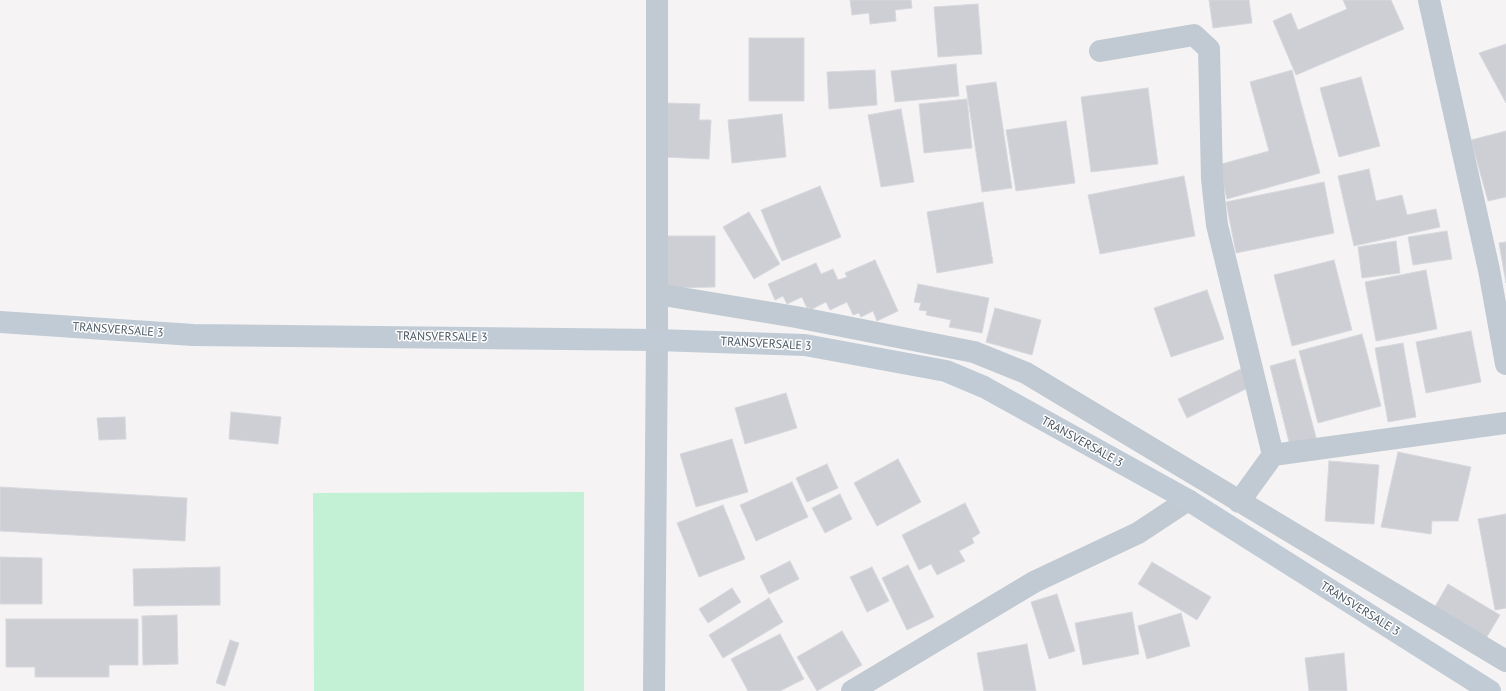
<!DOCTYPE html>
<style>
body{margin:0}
canvas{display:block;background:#f5f3f3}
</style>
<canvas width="1506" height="691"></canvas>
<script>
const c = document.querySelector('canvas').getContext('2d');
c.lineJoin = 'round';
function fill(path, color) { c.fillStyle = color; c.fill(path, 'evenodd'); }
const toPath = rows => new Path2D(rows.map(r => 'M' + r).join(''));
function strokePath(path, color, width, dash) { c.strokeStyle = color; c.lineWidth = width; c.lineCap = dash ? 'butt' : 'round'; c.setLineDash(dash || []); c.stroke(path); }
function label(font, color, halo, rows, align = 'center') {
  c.font = font + ' "PT Sans",sans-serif'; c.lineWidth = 3; c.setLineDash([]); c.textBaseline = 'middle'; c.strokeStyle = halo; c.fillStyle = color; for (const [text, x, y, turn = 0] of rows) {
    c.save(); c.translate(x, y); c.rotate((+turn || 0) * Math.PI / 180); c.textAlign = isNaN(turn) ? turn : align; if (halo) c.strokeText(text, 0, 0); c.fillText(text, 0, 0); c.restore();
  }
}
const green = toPath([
 [584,492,584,691,314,691,313,493]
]);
const building = toPath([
 [850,0,911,0,912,8,895,10,896,21,870,24,869,13,852,15,850,0],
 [1209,0,1249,0,1252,23,1213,28,1209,0],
 [1343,0,1391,0,1404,29,1296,75,1273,21,1291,13,1298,30,1347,9,1343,0],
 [978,4,982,54,938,57,934,7,978,4],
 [749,38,804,38,804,101,749,101,749,38],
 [1506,44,1506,103,1479,53,1506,44],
 [956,64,959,96,895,102,891,71,956,64],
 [875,70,877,105,829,109,827,72,875,70],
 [1292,70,1320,173,1227,199,1218,165,1269,151,1250,82,1292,70],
 [1361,77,1380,146,1339,157,1320,88,1361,77],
 [996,82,1012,188,982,192,966,86,996,82],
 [1148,88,1158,164,1091,172,1081,97,1148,88],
 [967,99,972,148,924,153,919,104,967,99],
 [664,103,700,104,699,120,711,120,709,159,662,157,664,103],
 [901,109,914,182,881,187,868,115,901,109],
 [782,114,786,157,732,163,728,120,782,114],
 [1066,121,1075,183,1016,191,1006,130,1066,121],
 [1506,131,1506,197,1488,201,1471,140,1506,131],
 [1369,169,1376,201,1402,195,1407,215,1436,209,1440,227,1354,246,1338,176,1369,169],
 [1184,176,1195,236,1100,254,1088,195,1184,176],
 [1324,182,1334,233,1236,253,1226,202,1324,182],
 [820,186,841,237,782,261,761,210,820,186],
 [983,202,993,263,937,273,927,212,983,202],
 [749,212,780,264,754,279,723,227,749,212],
 [1447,231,1452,259,1413,265,1408,237,1447,231],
 [663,236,715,236,715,287,664,288,663,236],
 [1396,241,1400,273,1362,278,1358,247,1396,241],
 [1506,242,1506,283,1499,243,1506,242],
 [875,260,898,311,877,321,873,311,861,317,859,313,853,315,847,302,830,310,826,302,810,310,809,307,807,308,802,297,787,304,783,296,775,300,768,284,816,263,821,274,833,269,838,280,847,277,845,273,875,260],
 [1334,260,1352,330,1292,346,1274,275,1334,260],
 [1426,270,1437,329,1376,341,1365,282,1426,270],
 [918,284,989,298,982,333,949,327,951,320,926,315,927,311,919,310,921,303,914,302,918,284],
 [1207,290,1224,339,1171,357,1154,308,1207,290],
 [995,308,1041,320,1032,355,986,342,995,308],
 [1471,331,1481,382,1426,393,1416,342,1471,331],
 [1362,334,1381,406,1318,423,1299,351,1362,334],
 [1403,343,1416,417,1388,422,1375,348,1403,343],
 [1295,359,1317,441,1290,446,1270,366,1295,359],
 [1245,367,1254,385,1187,418,1178,399,1245,367],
 [786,393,797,428,745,444,735,408,786,393],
 [231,412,281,417,278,444,229,439,231,412],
 [125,417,126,439,99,440,97,418,125,417],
 [732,439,748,492,696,507,680,454,732,439],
 [1398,452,1471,467,1458,521,1432,521,1431,534,1381,527,1398,452],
 [898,459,921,502,877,526,854,483,898,459],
 [1329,461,1379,465,1374,524,1325,521,1329,461],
 [827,464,838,488,807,502,796,478,827,464],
 [792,482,808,517,756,541,740,505,792,482],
 [0,487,187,498,185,541,0,531,0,487],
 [840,494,852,519,825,533,812,508,840,494],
 [965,503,980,533,972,538,974,543,959,551,965,561,937,575,931,564,919,570,902,535,965,503],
 [723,505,745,559,699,577,677,523,723,505],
 [1506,514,1506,608,1495,610,1478,519,1506,514],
 [0,557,42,558,42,604,0,604,0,557],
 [790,561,799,579,769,594,760,576,790,561],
 [1152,562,1211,597,1197,620,1138,584,1152,562],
 [908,565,934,617,907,630,882,578,908,565],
 [220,567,220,605,134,606,133,569,220,567],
 [872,567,889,601,867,612,850,577,872,567],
 [1448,584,1500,615,1485,640,1433,610,1448,584],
 [732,588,741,602,708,623,699,609,732,588],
 [1057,594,1075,651,1049,659,1031,602,1057,594],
 [769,598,783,622,723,658,709,635,769,598],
 [1132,612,1139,654,1083,665,1075,623,1132,612],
 [1181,613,1190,646,1147,659,1138,626,1181,613],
 [177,615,178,664,143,665,142,616,177,615],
 [6,619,138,619,138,665,109,665,109,677,35,677,35,667,6,667,6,619],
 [842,631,862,665,817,691,797,657,842,631],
 [780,634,804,679,780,691,748,691,731,659,780,634],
 [230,640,239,643,225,686,216,683,230,640],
 [1027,644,1036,691,984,691,977,653,1027,644],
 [1344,653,1347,691,1309,691,1305,658,1344,653]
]);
const minor = toPath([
 [1429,0,1489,270,1506,364],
 [1100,51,1194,35,1209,49,1212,179,1217,225,1273,455],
 [657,294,796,317,974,352,1026,373,1506,661],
 [1239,502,1273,455,1506,423],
 [852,691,1034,582,1138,533,1188,500]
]);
const tertiary = toPath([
 [654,691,657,340,657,0]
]);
const secondary = toPath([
 [0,322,193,335,657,340,805,345,946,371,984,387,1188,500,1490,691]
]);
const streetNames = [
 ["TRANSVERSALE 3",118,330,4],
 ["TRANSVERSALE 3",442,337,1],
 ["TRANSVERSALE 3",766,344,3],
 ["TRANSVERSALE 3",1082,442,29],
 ["TRANSVERSALE 3",1360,609,32]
];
fill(green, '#c3f1d5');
fill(building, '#cdcfd5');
strokePath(building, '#d7d9de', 1);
strokePath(minor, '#c1cad2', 22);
strokePath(tertiary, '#c1cad2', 22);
strokePath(secondary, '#c1cbd6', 22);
label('12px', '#4a5661', '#fff', streetNames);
</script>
